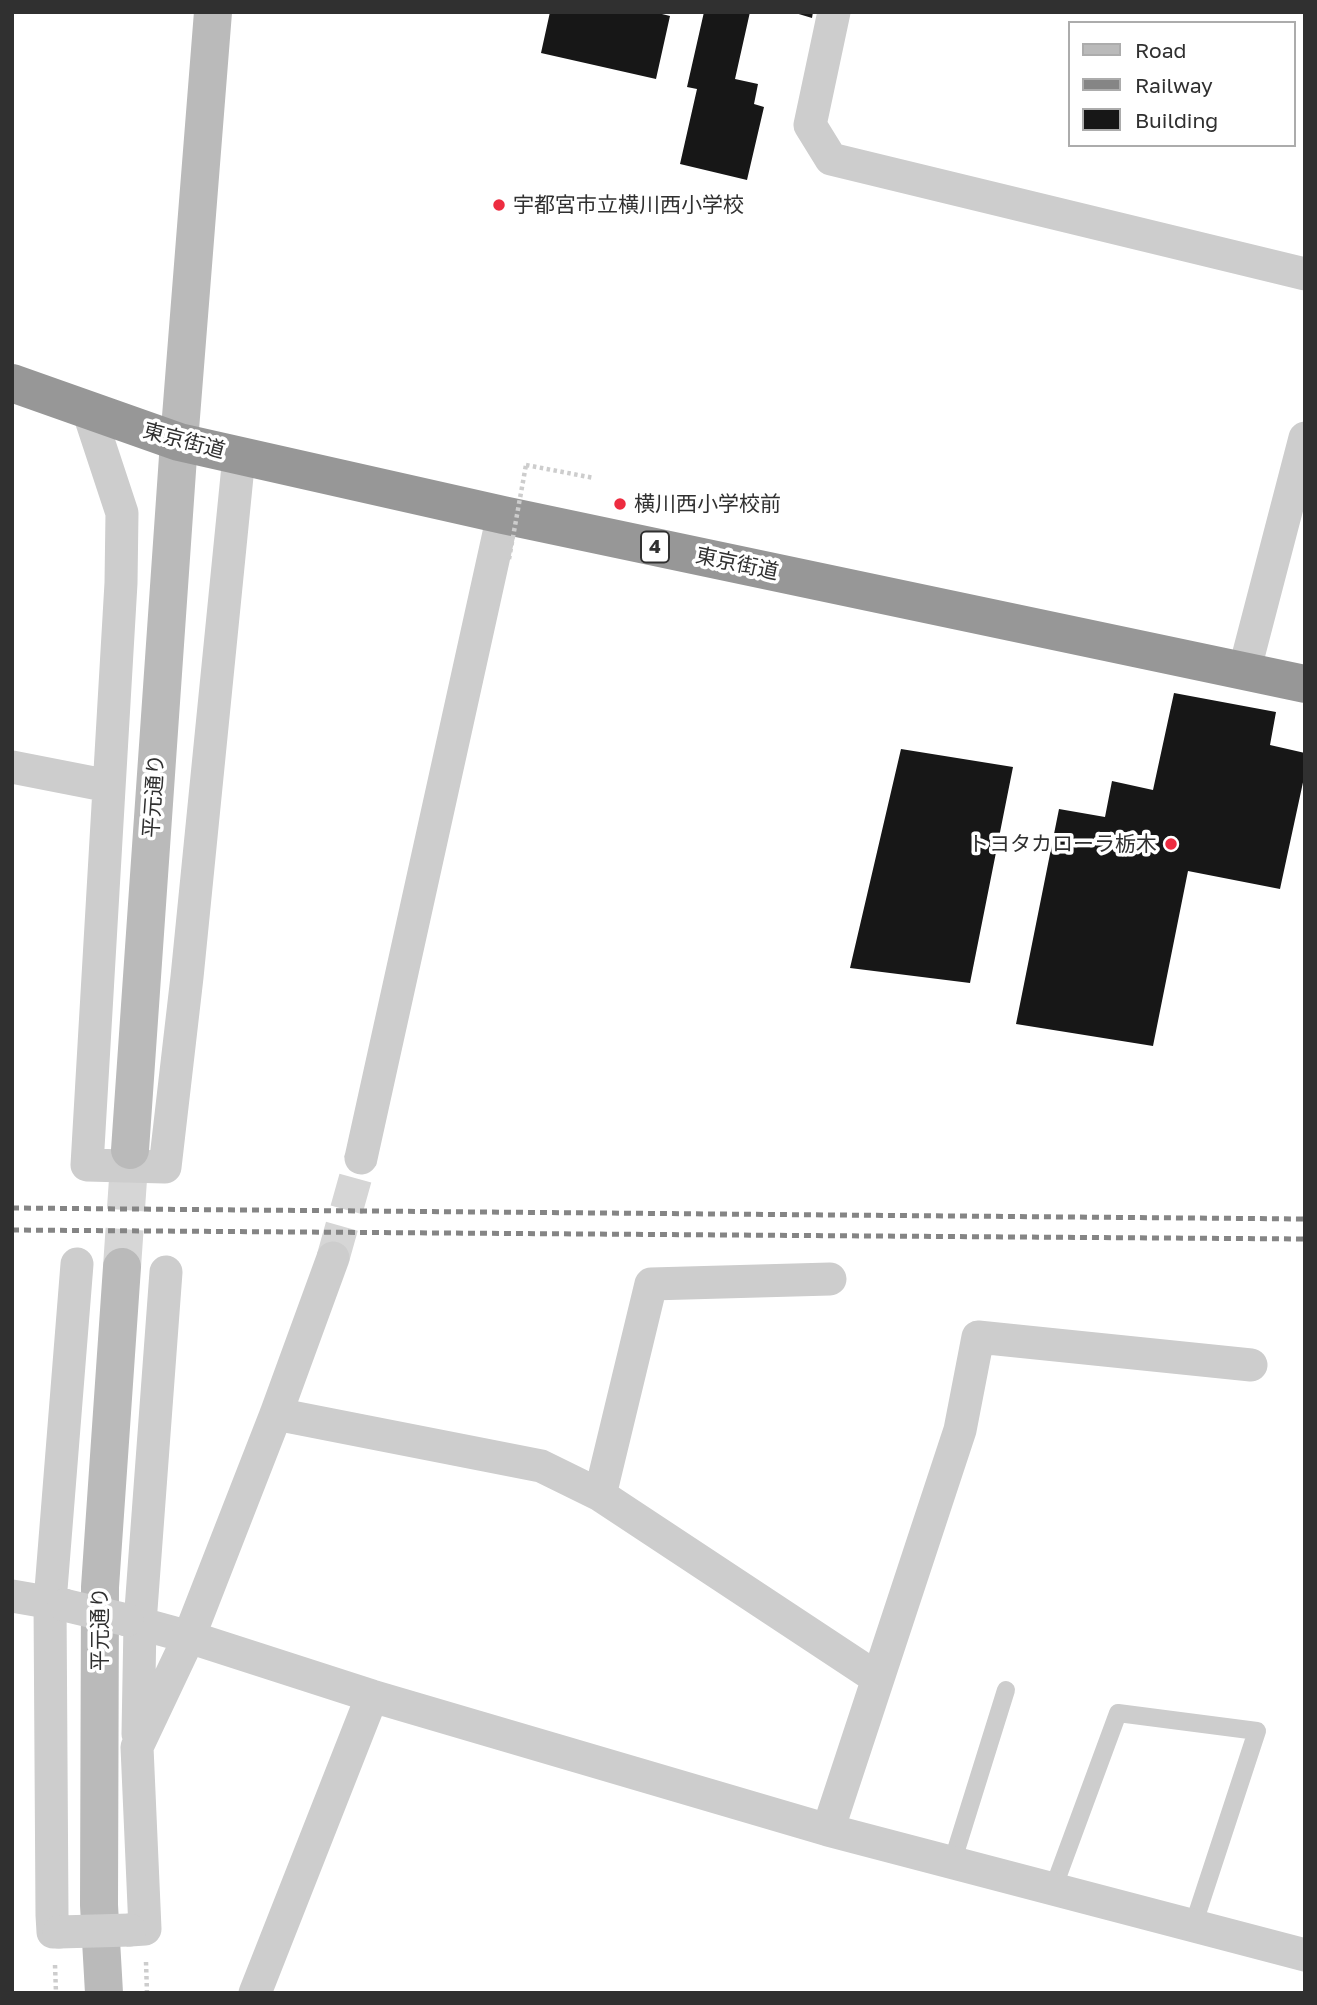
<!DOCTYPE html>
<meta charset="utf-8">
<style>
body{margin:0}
#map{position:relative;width:1317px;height:2005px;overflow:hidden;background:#fff;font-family:"Golos Text",sans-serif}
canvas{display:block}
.frame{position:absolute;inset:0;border:14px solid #303030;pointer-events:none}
.legend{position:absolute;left:1068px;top:21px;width:228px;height:126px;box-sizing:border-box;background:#fff;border:2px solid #acacac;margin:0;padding:9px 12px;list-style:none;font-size:21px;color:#303030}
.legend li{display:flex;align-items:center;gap:14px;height:35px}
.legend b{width:35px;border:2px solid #acacac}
</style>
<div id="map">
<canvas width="1317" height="2005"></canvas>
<div class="frame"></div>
<ul class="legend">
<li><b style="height:9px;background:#bababa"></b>Road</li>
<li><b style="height:9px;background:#858585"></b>Railway</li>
<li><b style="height:19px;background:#171717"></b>Building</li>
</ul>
</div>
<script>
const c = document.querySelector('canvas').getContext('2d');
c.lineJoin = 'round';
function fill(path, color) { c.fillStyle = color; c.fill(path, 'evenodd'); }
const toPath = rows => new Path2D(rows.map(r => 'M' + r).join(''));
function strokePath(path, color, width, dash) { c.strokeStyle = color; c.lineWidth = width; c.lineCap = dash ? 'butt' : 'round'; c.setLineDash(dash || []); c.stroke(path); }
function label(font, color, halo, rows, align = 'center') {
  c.font = font + ' "Golos Text","Noto Sans JP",sans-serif'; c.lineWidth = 7; c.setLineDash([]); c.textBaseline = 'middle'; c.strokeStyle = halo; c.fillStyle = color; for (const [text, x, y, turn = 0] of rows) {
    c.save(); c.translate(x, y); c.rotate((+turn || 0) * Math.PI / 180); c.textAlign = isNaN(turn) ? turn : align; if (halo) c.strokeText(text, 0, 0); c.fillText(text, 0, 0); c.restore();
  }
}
const building = toPath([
 [550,12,654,12,670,16,656,79,541,53],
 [704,12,750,12,735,79,758,84,754,104,764,107,747,180,680,164,697,89,687,87],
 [792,12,813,12,812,18],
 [1174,693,1276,712,1270,745,1305,753,1305,773,1280,889,1188,871,1153,1046,1016,1024,1059,809,1105,817,1112,781,1153,790],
 [901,749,1013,767,970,983,850,968]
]);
const streetTunnel = toPath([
 [333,1258,361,1158]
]);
const secondaryTunnel = toPath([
 [122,1267,130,1150]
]);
const path = toPath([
 [526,465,594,478],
 [146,1962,147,1993],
 [55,1965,56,1993]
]);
const lane = toPath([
 [952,1863,1006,1690],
 [1053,1889,1118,1713,1257,1731,1193,1926]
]);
const street = toPath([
 [834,12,810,125,831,159,1305,274],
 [88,410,122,513,121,583,87,1165,165,1167,187,977,239,456],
 [1244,672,1305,438],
 [12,767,109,786],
 [361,1158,503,515],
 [276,1414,541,1466,600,1495,877,1678],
 [600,1495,651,1284,830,1279],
 [12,1596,64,1605],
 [127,1620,189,1637,372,1696,828,1830,1305,1955],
 [138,1734,140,1623,166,1272],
 [828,1830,960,1430,978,1337,1251,1365],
 [130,1930,145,1929,137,1747,189,1637,276,1414,333,1258],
 [59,1932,53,1932,52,1915,50,1602,77,1264],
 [255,1993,372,1696]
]);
const secondary = toPath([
 [130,1150,179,442,213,12],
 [104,1993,99,1905,100,1587,122,1267]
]);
const highway = toPath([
 [12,383,179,442,503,515,1305,684]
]);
const rail = toPath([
 [12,1208,1305,1219],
 [12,1230,1305,1239]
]);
const pathBridge = toPath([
 [509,559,526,465]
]);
const streetBridge = toPath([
 [64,1605,127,1620],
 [59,1932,130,1930]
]);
const markers = [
 [499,205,7,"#ed2c40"],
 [620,504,7,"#ed2c40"],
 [1171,844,7,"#ed2c40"]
];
const shields = [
 [655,547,28]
];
const shieldNames = [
 ["4",655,547]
];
const poiNames = [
 ["宇都宮市立横川西小学校",513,205],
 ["横川西小学校前",634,504],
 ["トヨタカローラ栃木",1157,844,"right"]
];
const streetNames = [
 ["東京街道",184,441,15],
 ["東京街道",737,564,12],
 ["平元通り",154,796,-86],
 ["平元通り",100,1629,-90]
];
fill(building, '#171717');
strokePath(streetTunnel, '#d6d6d6', 33, [33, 17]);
strokePath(secondaryTunnel, '#d6d6d6', 38, [38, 19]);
strokePath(path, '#cdcdcd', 4.5, [3.5, 3.5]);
strokePath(lane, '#cdcdcd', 18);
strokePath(street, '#cdcdcd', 33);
strokePath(secondary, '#bababa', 38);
strokePath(highway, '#979797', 38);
strokePath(rail, '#858585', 5, [7, 5]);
strokePath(pathBridge, '#cdcdcd', 4.5, [3.5, 3.5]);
strokePath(streetBridge, '#cdcdcd', 33);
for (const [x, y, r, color] of markers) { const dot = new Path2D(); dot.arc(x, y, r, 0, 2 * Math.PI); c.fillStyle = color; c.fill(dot); strokePath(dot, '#fff', 2.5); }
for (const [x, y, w] of shields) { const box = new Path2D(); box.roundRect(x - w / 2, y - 15.5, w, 31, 5); c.fillStyle = '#fff'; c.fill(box); strokePath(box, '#303030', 2); }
label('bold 19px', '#303030', null, shieldNames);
label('21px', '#303030', '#fff', poiNames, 'left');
label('21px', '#303030', '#fff', streetNames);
</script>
